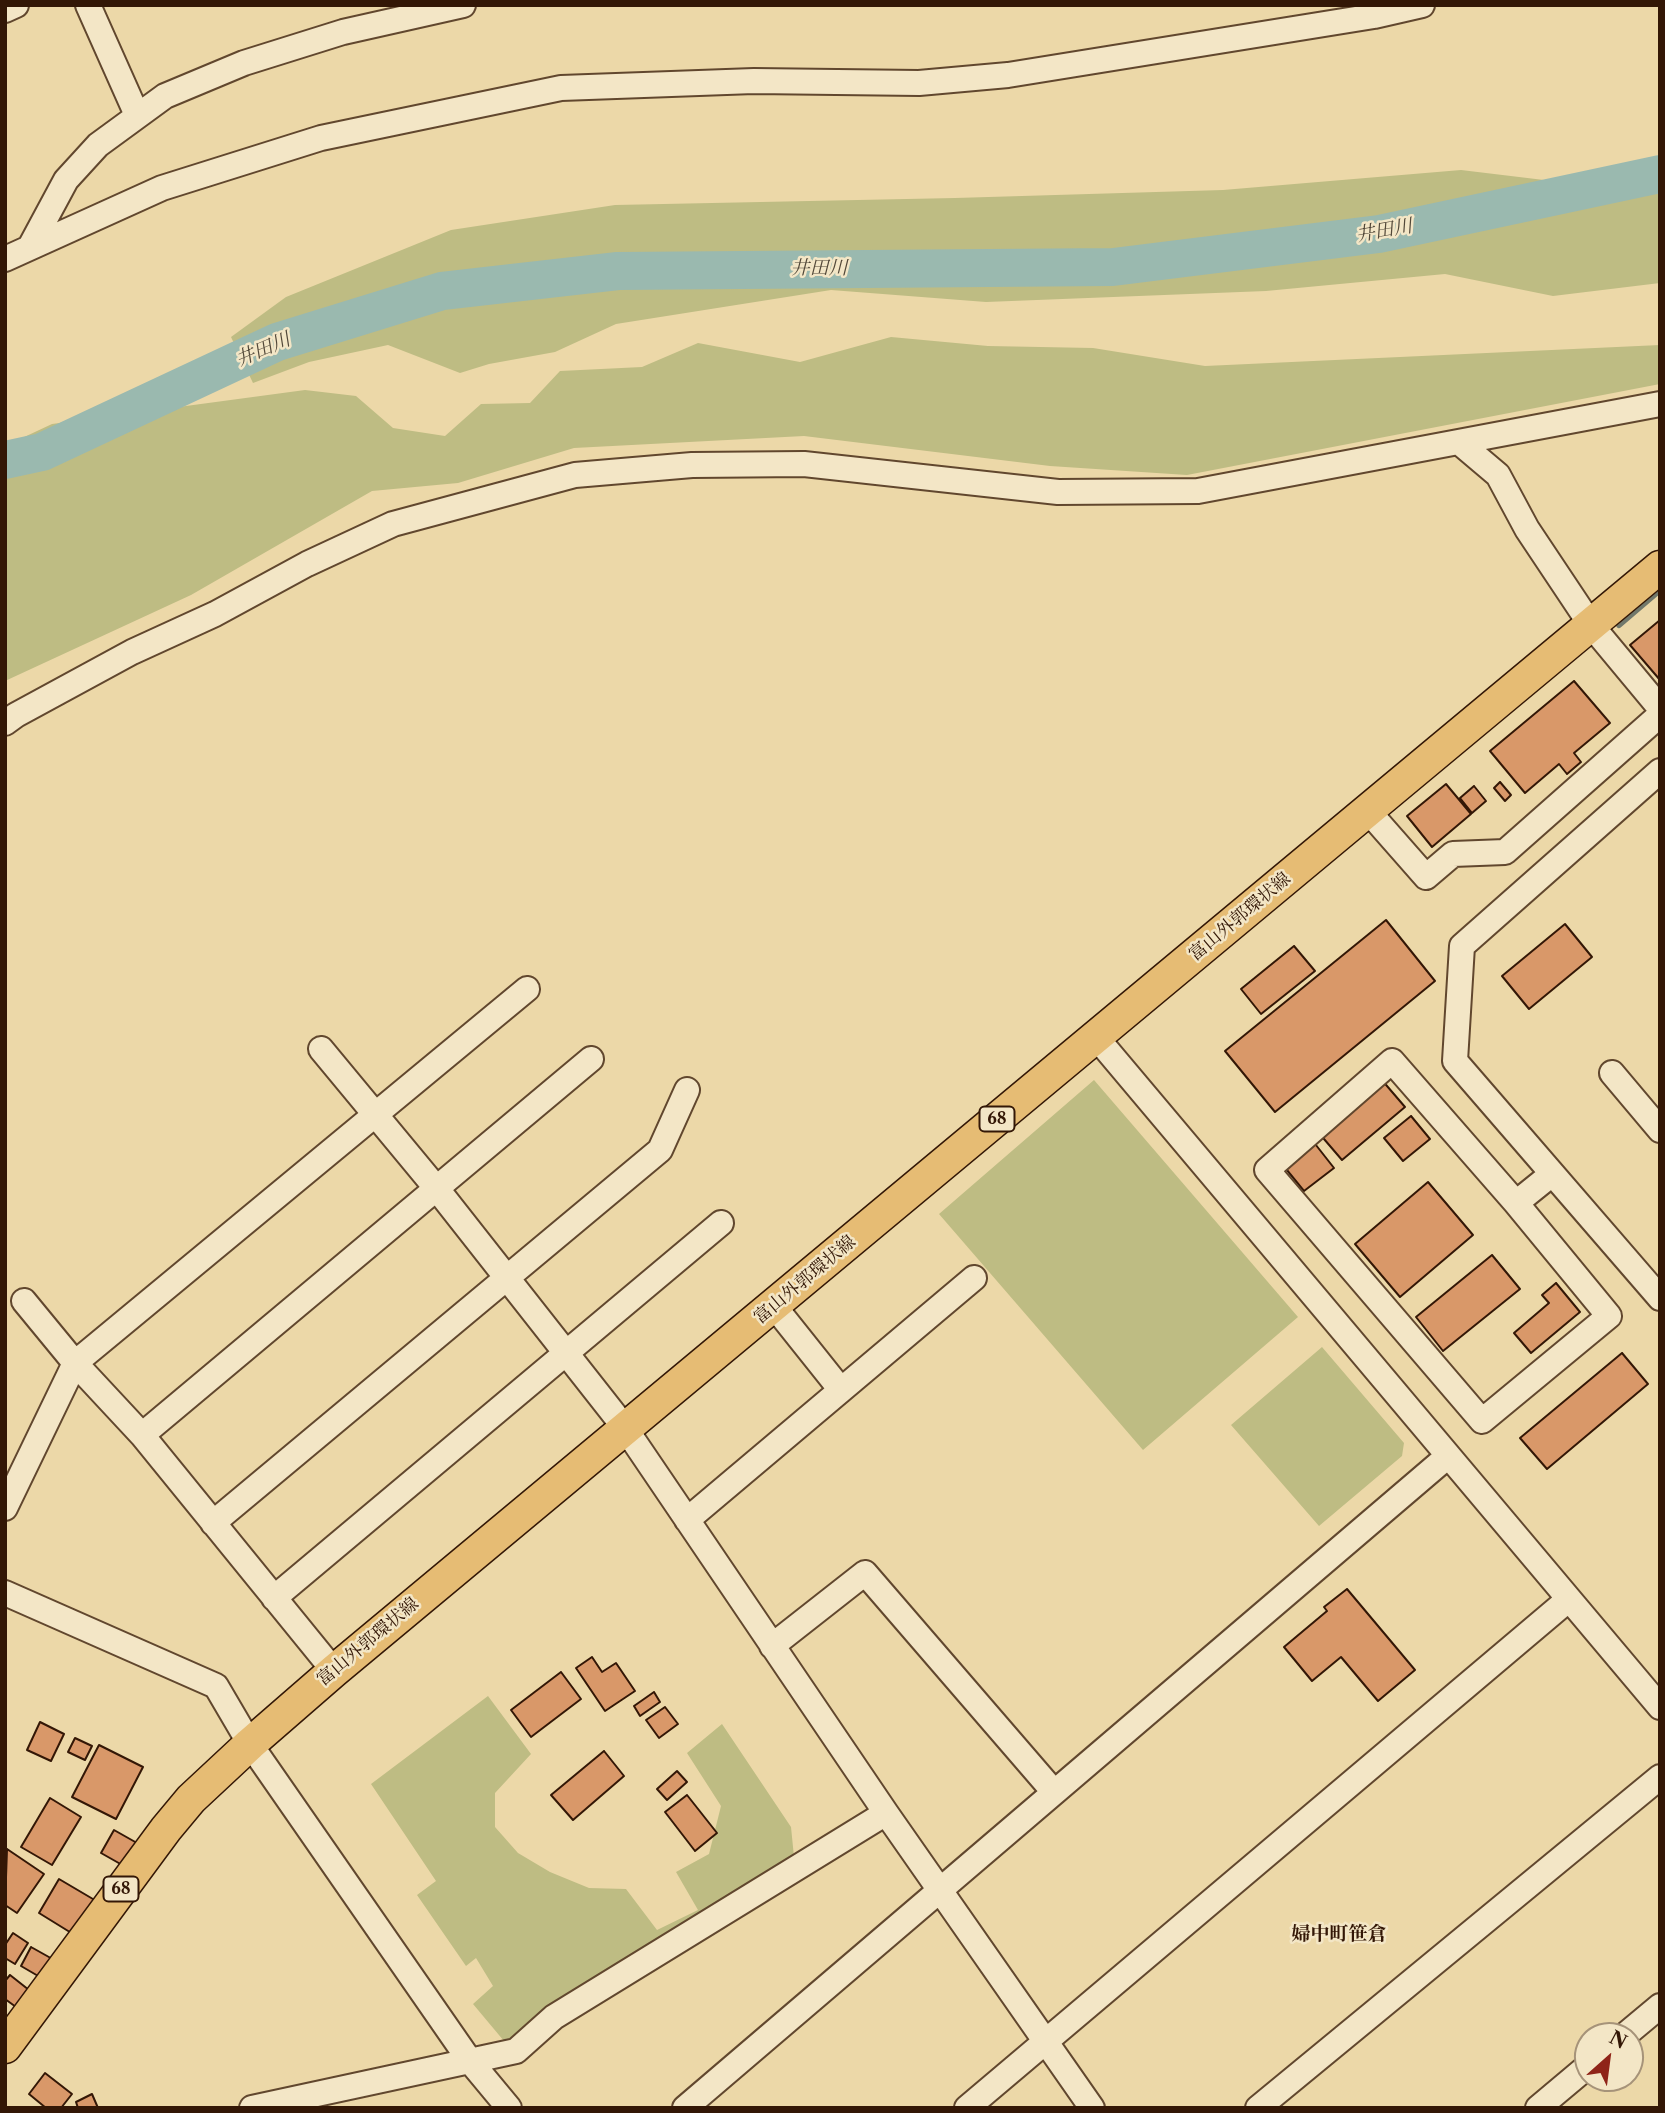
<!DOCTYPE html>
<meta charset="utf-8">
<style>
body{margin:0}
#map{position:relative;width:1665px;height:2113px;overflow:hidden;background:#ecd8a8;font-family:"Libre Caslon Text",serif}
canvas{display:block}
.frame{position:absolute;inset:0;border:7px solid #331706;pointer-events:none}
.north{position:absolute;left:1574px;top:2022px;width:70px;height:70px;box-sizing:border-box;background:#f3e6c6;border:2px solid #a69379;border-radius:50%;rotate:28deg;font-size:19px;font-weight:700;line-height:28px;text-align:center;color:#331706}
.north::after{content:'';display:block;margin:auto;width:24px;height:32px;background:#8f2418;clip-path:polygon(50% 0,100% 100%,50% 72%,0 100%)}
</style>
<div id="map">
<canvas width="1665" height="2113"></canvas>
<div class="frame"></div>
<div class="north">N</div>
</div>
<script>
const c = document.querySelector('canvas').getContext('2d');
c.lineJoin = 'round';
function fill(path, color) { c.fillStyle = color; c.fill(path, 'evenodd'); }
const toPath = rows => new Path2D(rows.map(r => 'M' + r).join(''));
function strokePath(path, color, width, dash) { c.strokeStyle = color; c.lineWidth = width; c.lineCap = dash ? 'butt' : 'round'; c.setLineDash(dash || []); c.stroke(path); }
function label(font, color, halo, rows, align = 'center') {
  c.font = font + ' "Libre Caslon Text","Noto Serif JP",serif'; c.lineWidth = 5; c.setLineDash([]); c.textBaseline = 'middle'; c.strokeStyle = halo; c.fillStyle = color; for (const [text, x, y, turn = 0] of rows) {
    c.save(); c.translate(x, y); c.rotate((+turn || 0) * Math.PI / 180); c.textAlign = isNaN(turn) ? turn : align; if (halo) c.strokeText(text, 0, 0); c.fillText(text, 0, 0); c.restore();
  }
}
const green = toPath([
 [1461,170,1660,194,1660,283,1553,296,1445,274,1266,291,986,302,831,290,616,324,555,352,489,364,460,373,388,345,309,362,253,383,231,337,286,297,451,230,615,205,955,198,1223,190],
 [891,337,988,346,1093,348,1205,366,1660,345,1660,384,1187,475,1050,466,804,436,574,448,458,483,372,491,191,595,5,681,5,446,52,424,305,390,356,396,393,428,445,436,481,404,530,403,560,371,642,367,698,343,800,362],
 [1094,1080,1298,1317,1143,1450,939,1214],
 [1322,1347,1404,1443,1402,1456,1319,1526,1231,1425],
 [488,1696,531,1754,495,1793,495,1827,518,1853,550,1872,589,1888,626,1889,657,1930,698,1910,676,1872,709,1854,721,1806,687,1753,722,1724,791,1827,795,1867,509,2047,473,2004,493,1986,476,1958,466,1966,417,1895,436,1881,371,1784]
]);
const stream = toPath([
 [1619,625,1660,590]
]);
const river = toPath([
 [5,460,42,452,277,342,442,291,618,271,1113,267,1379,234,1660,174]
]);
const building = toPath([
 [1660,620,1660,680,1630,645,1660,620],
 [1574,681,1610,723,1574,753,1581,762,1567,774,1559,764,1525,793,1490,751,1574,681],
 [1500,782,1511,795,1505,801,1494,788,1500,782],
 [1446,784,1471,814,1432,847,1407,816,1446,784],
 [1474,786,1486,801,1472,813,1460,798,1474,786],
 [1386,920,1435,981,1275,1112,1225,1051,1386,920],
 [1565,924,1592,957,1529,1009,1502,976,1565,924],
 [1294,946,1315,971,1261,1014,1241,989,1294,946],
 [1381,1079,1405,1107,1342,1160,1318,1132,1381,1079],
 [1411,1116,1430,1139,1403,1161,1384,1138,1411,1116],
 [1312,1140,1334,1168,1304,1191,1282,1164,1312,1140],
 [1428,1182,1473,1235,1400,1297,1355,1244,1428,1182],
 [1492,1255,1520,1289,1443,1351,1416,1317,1492,1255],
 [1556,1283,1580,1312,1531,1353,1514,1333,1549,1303,1542,1295,1556,1283],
 [1622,1353,1648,1384,1547,1469,1520,1438,1622,1353],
 [1347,1589,1415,1670,1378,1701,1341,1657,1312,1681,1284,1647,1327,1611,1324,1607,1347,1589],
 [592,1657,602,1672,616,1663,635,1691,605,1711,576,1668,592,1657],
 [561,1672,581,1699,531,1737,511,1710,561,1672],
 [654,1692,660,1702,640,1716,634,1706,654,1692],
 [665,1707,678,1724,659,1738,646,1720,665,1707],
 [40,1722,64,1734,51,1761,27,1750,40,1722],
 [75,1738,92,1746,85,1760,68,1752,75,1738],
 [99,1745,143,1767,116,1819,72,1797,99,1745],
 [604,1751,624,1776,573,1820,551,1795,604,1751],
 [677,1771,687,1782,667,1800,657,1789,677,1771],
 [687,1795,717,1833,695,1851,665,1812,687,1795],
 [50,1798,81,1817,52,1865,21,1847,50,1798],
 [114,1830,137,1843,124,1866,101,1853,114,1830],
 [7,1849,44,1874,17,1913,5,1905,7,1849],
 [59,1879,98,1902,73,1934,39,1913,59,1879],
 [13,1933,28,1943,15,1964,5,1958,5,1945,13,1933],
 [31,1947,56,1961,45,1980,21,1966,31,1947],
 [10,1975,29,1990,16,2007,5,1999,5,1981,10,1975],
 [45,2073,72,2094,61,2108,46,2108,29,2094,45,2073],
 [92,2094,98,2108,78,2108,76,2102,92,2094]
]);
const minor = toPath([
 [88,5,137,115],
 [5,10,16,5],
 [30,247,66,180,98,145,165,96,244,63,343,32,463,5],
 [5,259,162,188,321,138,561,88,754,81,919,83,1008,75,1374,16,1422,5],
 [1459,442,1498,475,1527,529,1591,625,1660,708],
 [5,723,16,715,132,652,215,614,307,564,393,524,575,475,692,465,804,464,1058,492,1198,491,1660,404],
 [1660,771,1462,946,1455,1061,1660,1298],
 [1368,811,1426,877,1453,854,1505,852,1660,715],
 [1096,1037,1660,1707],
 [321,1049,437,1189,625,1428,886,1813,1092,2108],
 [1392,1061,1516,1203,1609,1316,1482,1421,1267,1170,1392,1061],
 [1612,1073,1660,1130],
 [1516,1203,1552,1174],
 [24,1301,75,1363,142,1435,334,1671],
 [774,1306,841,1390],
 [142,1435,591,1059],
 [5,1508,75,1363,527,989],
 [687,1520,974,1278],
 [213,1523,660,1150,687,1090],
 [5,1593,216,1686,250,1744,470,2061,509,2108],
 [274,1598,721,1223],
 [772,1646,865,1573,1054,1792],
 [1624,2036,1660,2006],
 [252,2108,516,2051,554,2017,886,1813],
 [685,2108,1448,1456],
 [967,2108,1569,1599],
 [1258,2108,1660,1777],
 [1538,2108,1588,2066]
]);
const major = toPath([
 [5,2047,166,1829,191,1799,250,1744,334,1671,1660,567]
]);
const shields = [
 [997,1119,35],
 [121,1889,35]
];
const shieldNames = [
 ["68",997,1119],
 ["68",121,1889]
];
const streetNames = [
 ["富山外郭環状線",1240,917,-40],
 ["富山外郭環状線",805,1280,-40],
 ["富山外郭環状線",368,1642,-40]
];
const waterNames = [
 ["井田川",1384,231,-10],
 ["井田川",819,269],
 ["井田川",263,350,-23]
];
const neighbourhoodNames = [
 ["婦中町笹倉",1339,1935]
];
fill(green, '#bebc83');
strokePath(stream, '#71786b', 6);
strokePath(river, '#9ab9af', 38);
fill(building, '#d99869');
strokePath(building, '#331706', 2);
strokePath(minor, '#61472e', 28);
strokePath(major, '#331706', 35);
strokePath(minor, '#f3e6c6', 24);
strokePath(major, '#e6bc74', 32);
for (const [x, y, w] of shields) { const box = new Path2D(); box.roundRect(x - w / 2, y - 12.5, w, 25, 5); c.fillStyle = '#f3e6c6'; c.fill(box); strokePath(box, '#331706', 2); }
label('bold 16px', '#331706', null, shieldNames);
label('18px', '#331706', '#f3e6c6', streetNames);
label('italic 19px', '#524839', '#f3e6c6', waterNames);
label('bold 19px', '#331706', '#f3e6c6', neighbourhoodNames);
</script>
